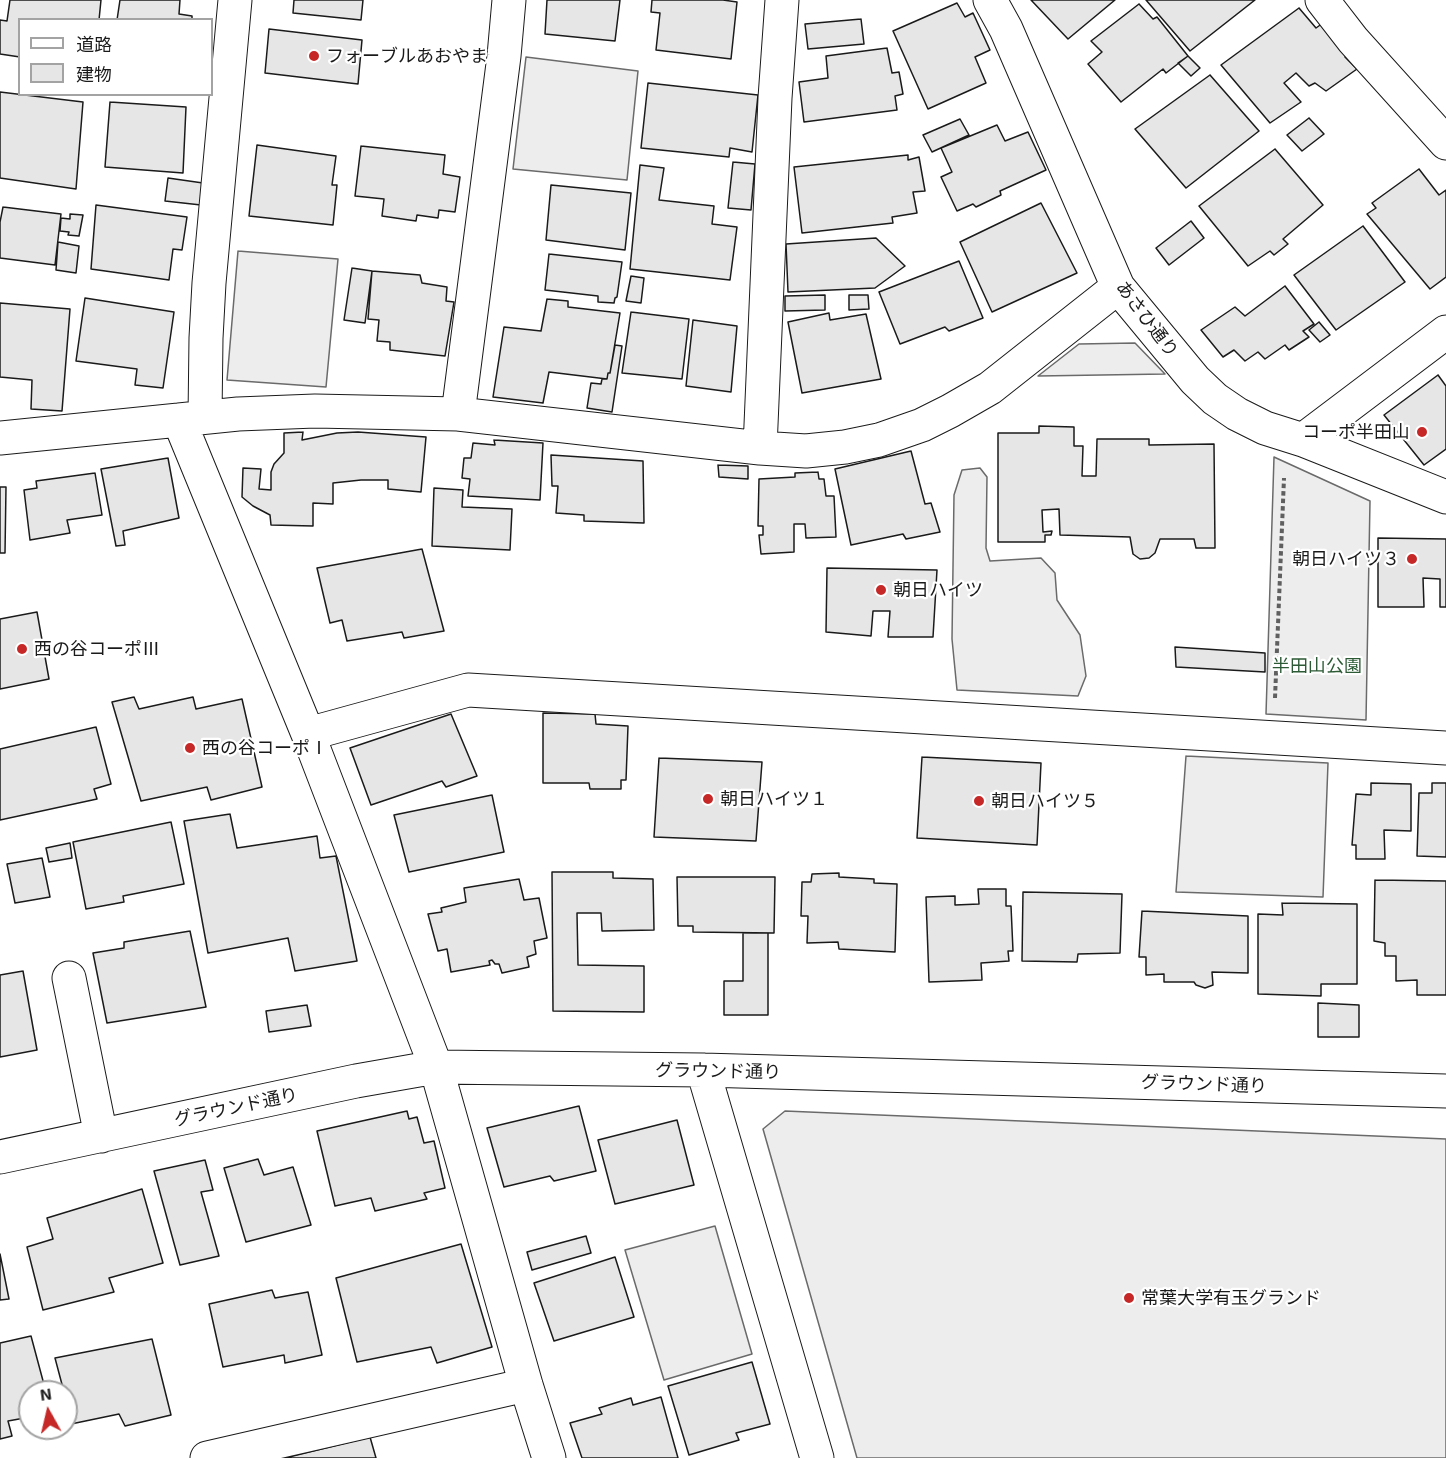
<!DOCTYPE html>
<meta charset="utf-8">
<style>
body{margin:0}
#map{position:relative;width:1446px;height:1458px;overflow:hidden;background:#fff;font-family:"Exo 2","Noto Sans JP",sans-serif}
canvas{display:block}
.legend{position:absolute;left:18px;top:18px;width:195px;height:78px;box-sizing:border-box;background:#fff;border:2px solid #a3a3a3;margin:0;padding:8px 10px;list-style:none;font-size:18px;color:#1a1a1a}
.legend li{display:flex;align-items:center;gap:12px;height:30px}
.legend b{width:30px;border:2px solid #a3a3a3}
.north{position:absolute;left:18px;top:1380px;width:60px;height:60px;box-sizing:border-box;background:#fff;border:2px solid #a3a3a3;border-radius:50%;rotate:352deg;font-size:16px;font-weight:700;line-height:24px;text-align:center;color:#1a1a1a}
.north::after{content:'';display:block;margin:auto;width:21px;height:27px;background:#c62828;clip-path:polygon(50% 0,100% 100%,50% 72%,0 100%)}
</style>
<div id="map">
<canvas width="1446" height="1458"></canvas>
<ul class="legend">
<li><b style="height:8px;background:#fff"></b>道路</li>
<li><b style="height:16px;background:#e6e6e6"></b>建物</li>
</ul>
<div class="north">N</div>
</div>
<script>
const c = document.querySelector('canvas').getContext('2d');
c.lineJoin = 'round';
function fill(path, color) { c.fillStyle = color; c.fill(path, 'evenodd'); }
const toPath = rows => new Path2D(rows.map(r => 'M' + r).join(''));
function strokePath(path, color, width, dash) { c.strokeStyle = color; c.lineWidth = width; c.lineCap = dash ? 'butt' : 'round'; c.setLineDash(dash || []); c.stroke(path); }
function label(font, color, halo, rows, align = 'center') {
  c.font = font + ' "Exo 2","Noto Sans JP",sans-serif'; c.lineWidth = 4.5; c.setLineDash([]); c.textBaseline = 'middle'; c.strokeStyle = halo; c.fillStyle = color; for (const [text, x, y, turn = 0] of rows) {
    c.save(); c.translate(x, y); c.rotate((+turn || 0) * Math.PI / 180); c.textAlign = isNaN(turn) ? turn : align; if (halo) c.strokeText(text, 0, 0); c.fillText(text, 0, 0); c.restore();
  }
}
const built = toPath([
 [526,57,638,71,627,180,513,169,526,57],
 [238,251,338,259,326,387,227,380,238,251],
 [1135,343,1165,374,1038,376,1079,344,1135,343],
 [1274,457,1370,501,1366,720,1266,714,1274,457],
 [980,468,987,477,986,548,990,561,1041,558,1055,573,1057,600,1080,635,1086,676,1078,696,957,690,952,639,954,495,962,470,980,468],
 [1186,756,1328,763,1323,897,1176,892,1186,756],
 [785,1111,1446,1139,1446,1458,857,1458,763,1129,785,1111],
 [715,1226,752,1354,664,1380,625,1250,715,1226]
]);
const building = toPath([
 [10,0,101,0,99,20,20,20,20,57,0,54,0,20,7,21,10,0],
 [120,0,180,0,179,14,192,16,192,20,117,20,120,0],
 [294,0,363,0,361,20,293,13,294,0],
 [547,0,620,0,615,41,545,34,547,0],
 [652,0,723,0,737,2,731,59,656,50,660,13,651,12,652,0],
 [1031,0,1115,0,1068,39,1031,0],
 [1146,0,1255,0,1190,51,1146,0],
 [957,3,965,17,973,13,990,50,975,57,986,83,928,109,893,31,957,3],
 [1139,4,1153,19,1157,17,1188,56,1166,73,1163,69,1121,102,1088,64,1102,52,1091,41,1139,4],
 [1299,8,1316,28,1323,23,1350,55,1345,57,1357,69,1326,91,1315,83,1309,86,1296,73,1284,83,1301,102,1270,123,1221,65,1299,8],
 [861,19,864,44,808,49,805,24,861,19],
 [269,29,362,40,358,84,265,73,269,29],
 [887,48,892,73,899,72,903,94,895,96,897,110,804,122,799,82,828,78,826,56,887,48],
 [1188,56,1200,68,1191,76,1178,63,1188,56],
 [1210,75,1259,131,1186,188,1135,129,1210,75],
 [648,83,758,95,752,152,730,148,729,157,641,148,648,83],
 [0,92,83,102,76,189,0,178,0,92],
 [110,102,186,107,183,173,105,167,110,102],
 [1309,118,1324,134,1302,151,1287,135,1309,118],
 [960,119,969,135,932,152,923,135,960,119],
 [997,125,1005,141,1028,132,1046,170,1000,191,1001,195,976,207,973,204,957,211,941,177,952,172,941,148,997,125],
 [257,145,336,156,332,185,337,185,333,225,249,216,257,145],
 [361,146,445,155,443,174,460,177,455,212,439,210,438,218,417,215,416,221,382,216,384,199,355,196,361,146],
 [1275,149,1323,205,1283,239,1288,244,1274,255,1270,251,1248,266,1199,206,1275,149],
 [908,155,908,160,919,157,925,191,913,192,917,213,892,217,893,223,802,233,794,167,908,155],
 [733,162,755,164,751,210,728,208,733,162],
 [640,165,664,168,659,200,714,206,712,224,737,227,730,280,630,269,640,165],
 [1419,169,1439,195,1446,190,1446,277,1430,289,1367,214,1376,208,1372,203,1419,169],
 [168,178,203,183,201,205,165,201,168,178],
 [551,185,631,193,625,250,546,240,551,185],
 [1041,203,1077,273,992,312,960,242,1041,203],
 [96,205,187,217,182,250,173,249,169,280,91,269,96,205],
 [3,207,61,214,55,265,0,258,0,222,3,207],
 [70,214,83,215,79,236,68,235,69,232,60,231,61,218,70,219,70,214],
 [1191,221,1204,238,1169,265,1156,248,1191,221],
 [1363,226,1405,282,1336,330,1294,275,1363,226],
 [876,238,905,266,875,288,788,292,786,244,876,238],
 [58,242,79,246,76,273,56,270,58,242],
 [549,254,622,262,617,297,615,298,614,303,598,302,598,296,545,290,549,254],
 [959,261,983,318,949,331,945,327,900,344,879,292,959,261],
 [352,268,372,271,365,323,344,320,352,268],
 [372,271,420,275,422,283,447,287,446,301,454,302,445,356,390,350,390,342,377,341,379,320,368,319,372,271],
 [631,276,644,278,641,303,626,301,631,276],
 [1285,286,1314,324,1303,331,1309,337,1289,350,1285,345,1265,359,1258,352,1245,361,1234,350,1223,357,1201,330,1235,307,1245,316,1285,286],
 [825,295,825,310,785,311,785,296,825,295],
 [849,295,868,295,869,309,849,310,849,295],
 [85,298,174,312,163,388,135,385,137,369,76,361,85,298],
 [547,299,568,301,568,307,620,313,610,373,608,373,607,379,549,372,543,403,493,397,504,327,541,331,547,299],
 [0,303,70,309,62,411,31,409,32,380,0,377,0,303],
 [631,312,689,319,682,379,622,373,631,312],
 [829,313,830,320,866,314,881,379,802,393,788,322,829,313],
 [693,320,737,326,731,392,686,386,693,320],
 [1319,322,1330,335,1320,342,1309,330,1319,322],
 [615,345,622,346,612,412,587,408,591,383,601,384,602,379,607,379,608,373,610,373,615,345],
 [1438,375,1446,386,1446,449,1424,465,1384,415,1438,375],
 [1039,426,1074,427,1074,446,1083,446,1082,476,1096,476,1097,439,1149,439,1149,445,1214,444,1215,548,1196,548,1194,539,1160,539,1155,553,1149,558,1140,559,1133,554,1130,537,1060,535,1059,509,1042,510,1043,532,1052,531,1051,535,1045,535,1045,542,998,542,998,433,1039,433,1039,426],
 [303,432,302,440,337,433,358,432,426,437,421,492,388,489,388,480,361,480,333,483,333,504,313,503,313,526,271,525,270,515,253,506,242,497,243,468,261,469,259,489,271,490,271,472,274,464,284,453,284,433,303,432],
 [494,440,543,443,540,500,468,496,470,479,462,478,464,458,471,458,473,443,495,445,494,440],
 [911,451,925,504,931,503,940,532,906,539,903,534,851,545,835,469,911,451],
 [551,455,643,461,644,523,584,521,584,515,556,513,558,486,552,486,551,455],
 [168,458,179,518,123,531,125,545,116,546,101,469,168,458],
 [718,465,748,466,748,479,719,477,718,465],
 [818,472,819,479,824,479,826,496,834,496,836,537,806,538,805,524,794,524,794,552,761,554,759,535,763,535,763,526,758,526,759,479,795,477,795,473,818,472],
 [95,473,102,515,67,520,70,533,30,540,24,490,37,488,36,481,95,473],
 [0,487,6,487,5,553,0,553,0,487],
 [434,488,463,490,462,507,512,509,510,550,432,546,434,488],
 [1378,538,1446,539,1446,607,1440,607,1440,579,1423,578,1424,607,1378,607,1378,538],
 [422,549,444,631,404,638,402,632,347,641,342,620,330,623,317,568,422,549],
 [827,568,937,570,933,637,888,637,890,611,873,611,871,636,826,632,827,568],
 [37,612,49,679,0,689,0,619,37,612],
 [1175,647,1265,653,1265,672,1176,667,1175,647],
 [134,697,139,709,193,697,196,709,242,699,262,787,211,800,207,787,141,801,112,702,134,697],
 [543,713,595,714,596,724,628,726,626,780,621,780,621,789,590,789,589,783,543,783,543,713],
 [451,714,477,776,446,787,442,781,371,805,350,748,451,714],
 [96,727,111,784,94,789,97,799,0,820,0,749,96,727],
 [922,757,1041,763,1037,845,917,838,922,757],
 [659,758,762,762,756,841,654,837,659,758],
 [1371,783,1411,784,1411,831,1384,830,1385,859,1356,859,1356,845,1352,845,1356,794,1371,795,1371,783],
 [1432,783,1446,783,1446,857,1417,856,1419,793,1432,793,1432,783],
 [492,795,504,852,409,872,394,815,492,795],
 [230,814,237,848,317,836,320,858,336,856,357,961,295,971,288,938,208,953,184,821,230,814],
 [171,822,184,884,123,896,124,902,86,909,73,842,171,822],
 [70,843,72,858,49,862,46,848,70,843],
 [42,858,50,897,15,903,7,864,42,858],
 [552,872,613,872,613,878,653,879,654,930,602,931,601,913,577,913,578,965,644,966,644,1012,553,1011,552,872],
 [839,873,839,877,874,879,874,883,897,884,895,952,839,949,838,942,807,943,808,916,801,916,802,882,811,882,812,874,839,873],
 [677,877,775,877,774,933,693,932,693,926,678,926,677,877],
 [519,879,524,900,539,898,547,938,534,941,536,954,527,957,529,967,502,973,499,964,495,964,492,960,489,961,490,965,451,972,447,949,438,951,428,914,442,912,441,908,466,902,464,888,519,879],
 [1375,880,1446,881,1446,995,1417,995,1417,980,1396,981,1396,956,1385,956,1385,943,1374,941,1375,880],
 [978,889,1006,889,1006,906,1011,906,1013,951,1008,951,1009,961,981,963,982,980,929,982,926,897,955,896,955,905,979,904,978,889],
 [1023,892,1122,894,1120,953,1078,954,1077,962,1022,961,1023,892],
 [1282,903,1357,904,1357,984,1321,984,1321,996,1258,994,1258,914,1283,915,1282,903],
 [1142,911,1248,916,1248,973,1212,972,1213,985,1205,988,1196,985,1194,982,1164,982,1164,974,1146,975,1146,957,1139,957,1142,911],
 [190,931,206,1007,107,1023,93,953,124,948,124,942,190,931],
 [743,933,768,933,768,1015,724,1015,724,981,743,981,743,933],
 [23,971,37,1050,0,1057,0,975,23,971],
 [1318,1003,1359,1005,1359,1037,1318,1037,1318,1003],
 [307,1005,311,1026,269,1032,266,1011,307,1005],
 [579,1106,596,1171,554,1181,550,1176,504,1187,487,1128,579,1106],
 [407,1111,409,1119,417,1117,424,1143,434,1141,445,1188,424,1193,427,1199,375,1211,371,1198,335,1206,317,1131,407,1111],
 [677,1120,694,1185,615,1204,598,1140,677,1120],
 [258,1159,264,1175,293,1167,311,1225,246,1242,224,1168,258,1159],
 [205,1160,213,1190,201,1192,219,1256,180,1265,154,1171,205,1160],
 [142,1189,163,1263,109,1278,114,1292,43,1310,27,1247,53,1239,47,1218,142,1189],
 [586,1236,591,1253,532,1270,527,1252,586,1236],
 [461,1244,492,1347,437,1363,431,1347,357,1362,336,1278,461,1244],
 [0,1254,9,1299,0,1300,0,1254],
 [615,1257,634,1317,554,1341,534,1283,615,1257],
 [272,1290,275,1298,308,1292,322,1355,285,1363,284,1355,223,1367,209,1304,272,1290],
 [31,1336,46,1392,30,1392,30,1417,8,1421,12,1436,0,1439,0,1343,31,1336],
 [152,1339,171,1415,125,1426,119,1414,71,1424,66,1402,66,1392,64,1392,55,1358,152,1339],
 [752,1362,770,1424,736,1433,739,1440,689,1455,668,1386,752,1362],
 [661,1397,678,1458,582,1458,570,1423,602,1414,599,1408,631,1398,633,1405,661,1397],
 [370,1437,376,1458,285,1458,370,1437]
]);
const path = toPath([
 [1275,698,1284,478]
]);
const minor = toPath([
 [990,0,1006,29,1118,287,1195,380,1215,399,1237,414,1265,428,1303,440,1446,497],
 [1322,0,1353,40,1446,143],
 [458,414,504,56,509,0],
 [205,417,206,338,209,283,235,0],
 [179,420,238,414,315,411,458,414,760,448,806,451,845,447,879,440,922,425,950,411,990,388,1118,287],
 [0,438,179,420,308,734,436,1067,526,1385,549,1458],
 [1303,440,1446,332],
 [760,448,775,98,782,0],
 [308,734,468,690,1446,748],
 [69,978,101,1136],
 [703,1070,817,1458],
 [0,1157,356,1081,436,1067,703,1070,1446,1091],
 [207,1458,526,1385]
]);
const markers = [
 [314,56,6,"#c62828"],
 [1422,432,6,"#c62828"],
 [1412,559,6,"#c62828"],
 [881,590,6,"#c62828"],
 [22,649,6,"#c62828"],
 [190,748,6,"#c62828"],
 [708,799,6,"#c62828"],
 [979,801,6,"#c62828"],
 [1129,1298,6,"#c62828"]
];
const poiNames = [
 ["フォーブルあおやま",326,56],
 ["コーポ半田山",1410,432,"right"],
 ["朝日ハイツ３",1400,559,"right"],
 ["朝日ハイツ",893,590],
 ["西の谷コーポⅢ",34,649],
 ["西の谷コーポⅠ",202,748],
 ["朝日ハイツ１",720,799],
 ["朝日ハイツ５",991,801],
 ["常葉大学有玉グランド",1141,1298]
];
const streetNames = [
 ["あさひ通り",1147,319,53],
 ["グラウンド通り",718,1071,1],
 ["グラウンド通り",1204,1084,2],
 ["グラウンド通り",236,1107,-12]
];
const parkNames = [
 ["半田山公園",1317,666]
];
fill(built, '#ededed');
strokePath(built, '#6a6a6a', 1.5);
fill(building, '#e6e6e6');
strokePath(building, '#1a1a1a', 1.5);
strokePath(minor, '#1a1a1a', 35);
strokePath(path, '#5f5f5f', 4, [4.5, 3]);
strokePath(minor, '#fff', 33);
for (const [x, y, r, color] of markers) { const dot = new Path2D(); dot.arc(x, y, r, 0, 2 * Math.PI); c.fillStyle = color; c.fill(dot); strokePath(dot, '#fff', 2); }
label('18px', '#1a1a1a', '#fff', poiNames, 'left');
label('18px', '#1a1a1a', '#fff', streetNames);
label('18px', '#2b5a34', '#fff', parkNames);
</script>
